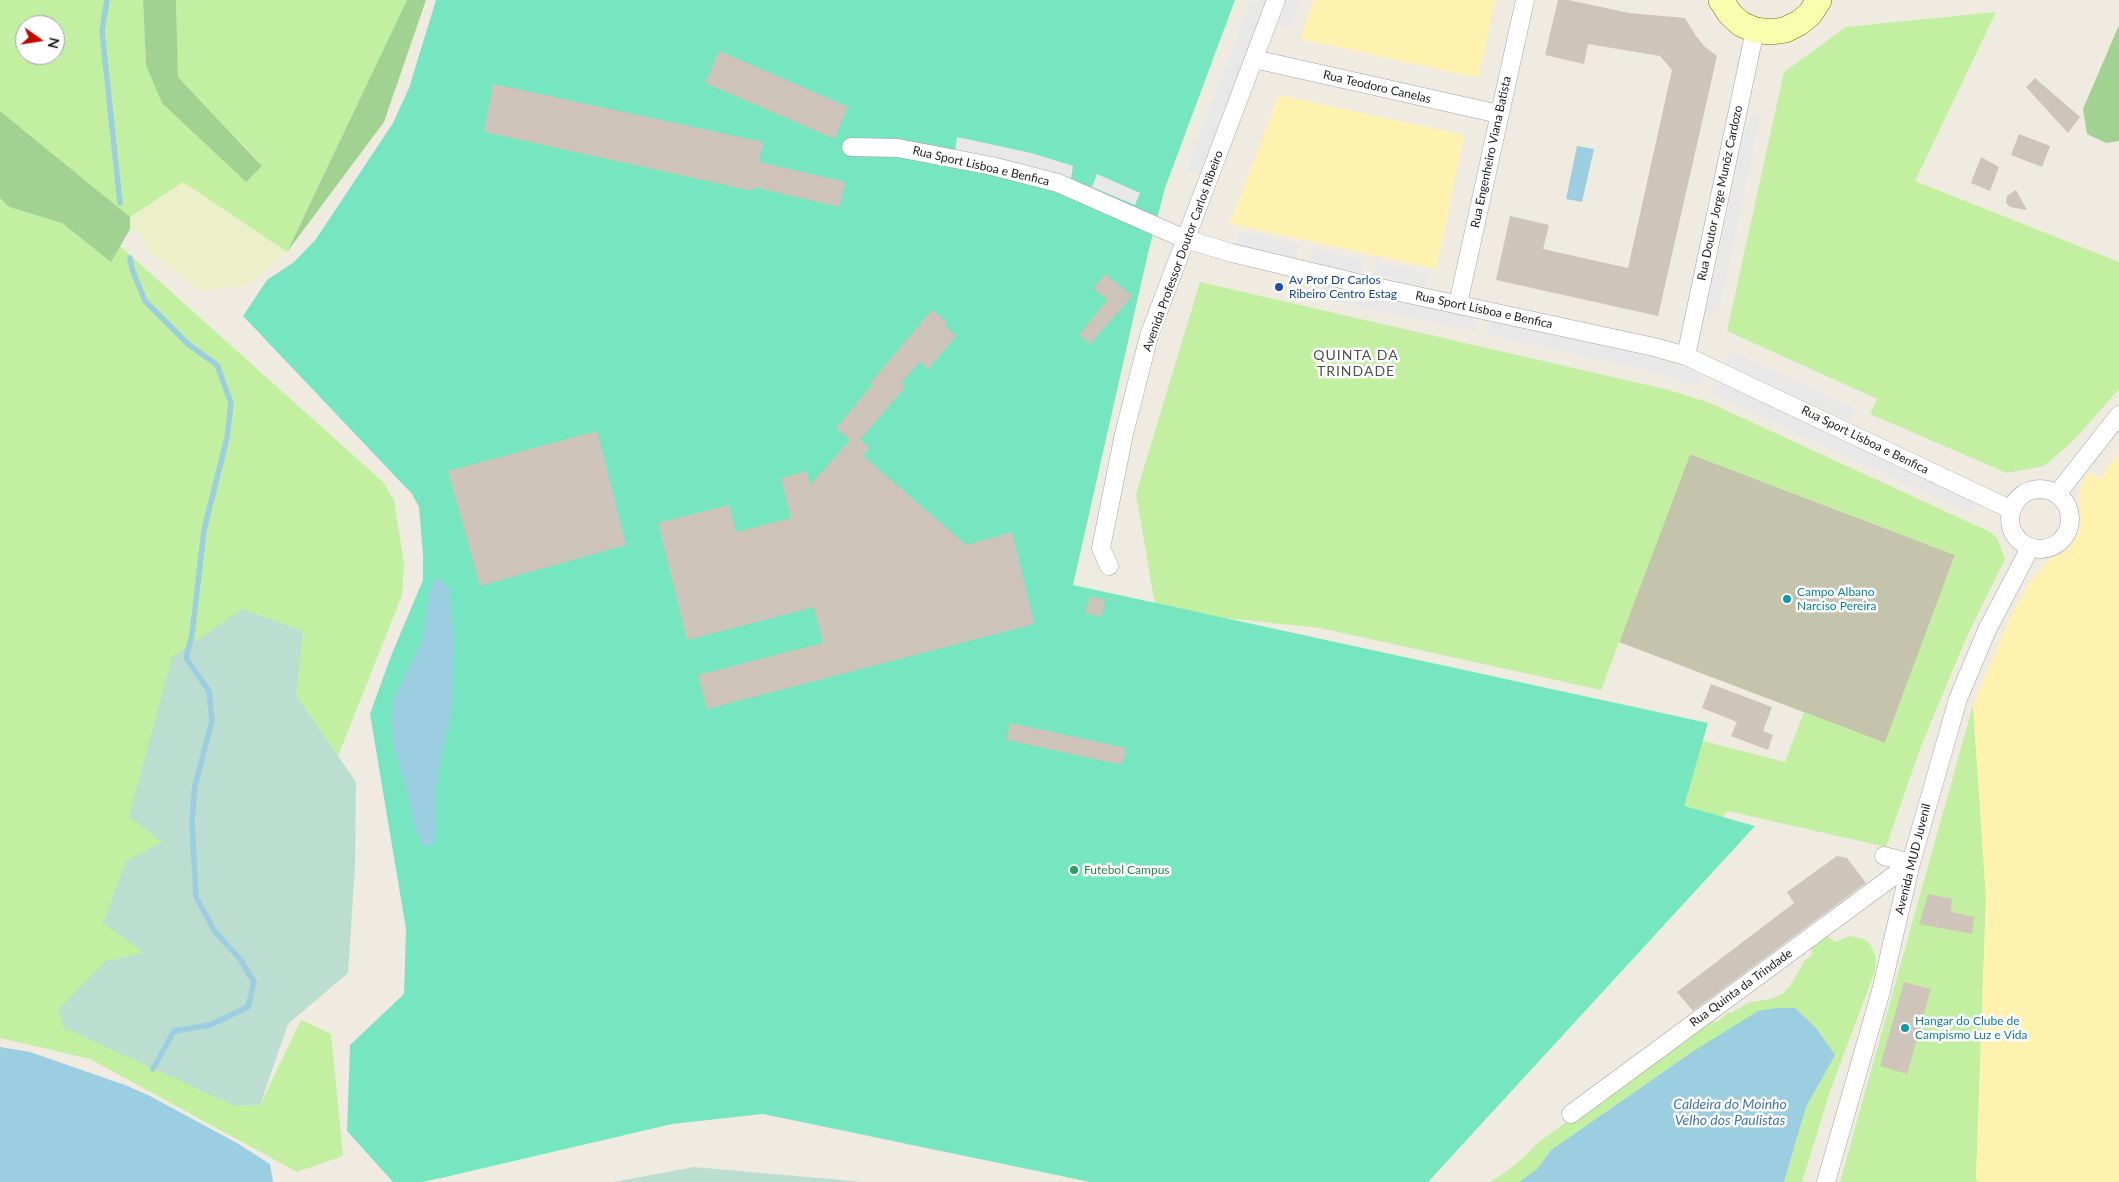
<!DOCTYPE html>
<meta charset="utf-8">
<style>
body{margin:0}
#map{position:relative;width:2119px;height:1182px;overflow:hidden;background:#efebe0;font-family:Lato,sans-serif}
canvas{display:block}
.north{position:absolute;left:15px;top:15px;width:50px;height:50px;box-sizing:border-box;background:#fff;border:1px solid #a4a4a4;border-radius:50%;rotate:103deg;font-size:14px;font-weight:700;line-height:20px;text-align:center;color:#1c1c1c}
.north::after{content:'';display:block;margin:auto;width:18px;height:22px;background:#c80900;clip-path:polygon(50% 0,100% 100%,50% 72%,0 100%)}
</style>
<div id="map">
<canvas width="2119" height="1182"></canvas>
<div class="north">N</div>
</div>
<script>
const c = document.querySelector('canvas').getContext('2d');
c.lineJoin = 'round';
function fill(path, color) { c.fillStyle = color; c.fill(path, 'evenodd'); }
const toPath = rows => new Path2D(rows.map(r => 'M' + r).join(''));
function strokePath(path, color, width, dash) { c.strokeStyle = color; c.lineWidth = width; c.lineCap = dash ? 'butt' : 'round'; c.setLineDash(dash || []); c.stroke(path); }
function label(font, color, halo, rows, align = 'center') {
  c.font = font + ' Lato,sans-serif'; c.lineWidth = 5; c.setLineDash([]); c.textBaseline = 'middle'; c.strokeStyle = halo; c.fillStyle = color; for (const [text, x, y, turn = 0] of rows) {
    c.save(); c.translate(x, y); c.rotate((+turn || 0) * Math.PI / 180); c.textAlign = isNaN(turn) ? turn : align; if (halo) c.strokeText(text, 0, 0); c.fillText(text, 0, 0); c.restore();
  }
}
const construction = toPath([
 [1690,454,1955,555,1885,743,1619,642]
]);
const farmland = toPath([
 [183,181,287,252,249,285,199,291,146,249,144,240,130,229,130,217]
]);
const grass = toPath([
 [0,0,143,0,146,65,262,165,178,77,176,0,407,0,287,252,183,182,130,217,0,111],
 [25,25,55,25,55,55,25,55],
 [1996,12,1915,181,2119,262,2119,389,2074,440,2044,466,2007,473,1870,414,1877,399,1727,331,1784,72,1846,27],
 [0,198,9,207,62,223,111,261,120,246,383,482,394,500,404,563,402,595,338,756,296,695,162,842,144,953,235,1106,260,1105,301,1020,331,1034,343,1156,297,1172,90,1059,0,1038],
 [1200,282,1669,390,1710,403,1990,532,1997,538,2005,559,1967,636,1921,746,1886,847,1728,811,1604,936,1687,737,1785,762,1804,712,1885,743,1955,555,1690,454,1601,690,1320,628,1159,611,1154,600,1136,494],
 [1973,705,1986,897,1976,1180,1980,1182,1840,1182],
 [1827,936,1836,942,1849,936,1864,939,1870,944,1876,957,1875,971,1830,1091,1802,1182,1784,1182,1806,1107,1834,1055,1692,1052,1551,1150,1537,1169,1519,1182,1490,1182,1503,1174,1529,1153,1535,1145,1705,1020,1717,1022,1729,1012,1731,1013,1748,1003,1770,999,1782,994,1790,986,1805,960,1812,955,1811,947]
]);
const forest = toPath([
 [143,0,176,0,178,77,262,166,246,182,162,103,146,65],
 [407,0,426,0,384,122,287,252],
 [2119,25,2119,141,2106,143,2087,134,2083,109],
 [0,111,130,217,130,229,111,262,62,223,9,207,0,198]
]);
const wetland = toPath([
 [242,609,303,631,296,695,356,782,355,866,348,973,288,1024,260,1105,235,1106,64,1028,58,1010,106,961,144,953,103,923,126,861,162,842,129,817,172,657],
 [694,1167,853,1181,860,1182,613,1182]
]);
const sand = toPath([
 [1314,0,1495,0,1478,78,1300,39],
 [1279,95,1464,135,1436,269,1230,224],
 [2119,452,2119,1182,1980,1182,1976,1180,1986,897,1973,705,2012,613,2032,579,2051,558,2062,554,2069,548,2077,537,2080,528,2079,490,2082,483,2089,472,2099,479]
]);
const pitch = toPath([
 [436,0,1235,0,1165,188,1148,253,1073,585,1708,723,1684,806,1755,826,1428,1182,1090,1182,763,1114,672,1124,441,1178,421,1182,393,1182,347,1131,350,1045,404,994,406,929,370,714,391,656,423,580,423,555,419,507,412,494,243,316,267,280,294,262,316,239,393,123,409,88]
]);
const parking = toPath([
 [1251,0,1265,0,1200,174,1187,170],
 [1287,0,1301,0,1290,29,1278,24],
 [1756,114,1760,118,1721,303,1704,321,1747,123],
 [957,137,1031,153,1073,166,1071,179,1024,165,955,151],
 [1097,174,1140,193,1135,205,1092,187],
 [1239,232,1299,245,1296,258,1236,245],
 [1313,249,1365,260,1362,273,1310,262],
 [1377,262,1429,274,1426,287,1374,275],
 [1322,284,1477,318,1474,331,1321,298],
 [1490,321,1661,359,1703,375,1697,387,1660,373,1487,334],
 [1732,352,1855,409,1849,421,1726,364],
 [1716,381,1975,501,1970,513,1710,393]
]);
const water = toPath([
 [1577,146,1594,149,1582,202,1566,199],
 [436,577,449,587,454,640,452,711,442,753,436,790,436,829,433,846,423,846,416,833,405,785,393,744,391,717,393,699,422,640,429,593],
 [1777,1008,1795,1008,1816,1028,1835,1055,1806,1107,1784,1182,1519,1182,1537,1169,1551,1150,1692,1052,1758,1011],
 [0,1047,30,1052,125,1085,148,1095,237,1143,270,1164,273,1182,0,1182]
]);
const stream = toPath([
 [107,0,102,31,120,203],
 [130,258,132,269,145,301,188,344,217,365,231,403,227,438,204,530,192,635,186,658,209,691,212,721,195,785,192,820,196,897,215,932,240,959,254,982,248,1007,210,1025,174,1031,153,1069]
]);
const building = toPath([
 [1558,0,1568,0,1629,13,1685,18,1696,36,1705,47,1717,56,1658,316,1496,280,1510,216,1549,225,1543,249,1628,268,1672,70,1660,56,1588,44,1584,64,1545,55],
 [719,51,848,107,834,139,705,83],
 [2035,78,2080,117,2068,133,2026,87],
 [493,84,763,142,759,162,845,182,839,207,753,187,752,191,484,132],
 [2019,134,2050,146,2042,167,2011,155],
 [1981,157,1999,167,1990,191,1971,183],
 [2016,190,2027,210,2010,207,2006,203,2007,196],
 [1105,274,1132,296,1090,344,1079,335,1107,300,1093,288],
 [932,310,947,322,944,325,956,336,928,369,919,362,901,383,905,387,860,440,869,448,863,456,966,545,1012,532,1034,624,707,709,698,675,823,643,814,607,687,640,658,523,729,505,736,532,791,518,781,478,807,471,810,485,850,440,836,428,872,385,870,383],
 [597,431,626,545,480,586,448,471],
 [1090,596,1105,600,1102,617,1085,613],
 [1711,684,1772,707,1763,731,1773,735,1768,750,1731,736,1737,722,1702,708],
 [1010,723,1126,748,1122,765,1006,740],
 [1837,856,1847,858,1866,883,1693,1011,1677,992,1794,903,1787,892],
 [1928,894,1952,899,1951,912,1974,917,1972,934,1919,924],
 [1904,982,1931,989,1907,1074,1880,1066]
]);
const minor = toPath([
 [1254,59,1499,114],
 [851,147,898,148,992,166,1058,183,1185,239,1232,253,1362,284,1654,347,1686,356,2012,510],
 [1458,304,1525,0],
 [1686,356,1755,30],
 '2010 519a30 30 0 1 1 60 0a30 30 0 1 1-60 0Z',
 [2057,494,2119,415],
 [1109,566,1101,548,1124,434,1149,336,1276,0],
 [1884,856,1911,863],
 [1571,1114,1911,863],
 [1826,1182,1881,991,1911,863,1958,699,1987,630,2030,548]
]);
const secondary = toPath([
 [1721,0,1730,14,1741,24,1755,30,1770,32,1785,30,1799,23,1810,14,1819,0]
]);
const markers = [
 [1279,287,5,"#1a4fb4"],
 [1787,599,5,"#0f9aa8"],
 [1074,870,5,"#2e9e5b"],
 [1905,1028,5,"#0f9aa8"]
];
const streetNames = [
 ["Rua Teodoro Canelas",1377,87,13],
 ["Rua Engenheiro Viana Batista",1491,152,-78],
 ["Rua Sport Lisboa e Benfica",981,166,13],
 ["Rua Doutor Jorge Munõz Cardozo",1720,193,-78],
 ["Avenida Professor Doutor Carlos Ribeiro",1183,251,-70],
 ["Rua Sport Lisboa e Benfica",1484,310,12],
 ["Rua Sport Lisboa e Benfica",1865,440,26],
 ["Avenida MUD Juvenil",1913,859,-76],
 ["Rua Quinta da Trindade",1741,988,-36]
];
const transitNames = [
 ["Av Prof Dr Carlos",1289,280],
 ["Ribeiro Centro Estag",1289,294]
];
const cultureNames = [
 ["Campo Albano",1797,592],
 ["Narciso Pereira",1797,606],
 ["Hangar do Clube de",1915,1021],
 ["Campismo Luz e Vida",1915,1035]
];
const leisureNames = [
 ["Futebol Campus",1084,870]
];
const neighbourhoodNames = [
 ["QUINTA DA",1356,355],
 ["TRINDADE",1356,371]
];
const waterNames = [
 ["Caldeira do Moinho",1730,1104],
 ["Velho dos Paulistas",1730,1120]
];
fill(construction, '#c3c4ab');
fill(farmland, '#ebf0c9');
fill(grass, '#c3efa0');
fill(forest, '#a1d291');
fill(wetland, '#bbded0');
fill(sand, '#fff2ae');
fill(pitch, '#76e6c0');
fill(parking, '#e8e8e8');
fill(water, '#9ccee1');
strokePath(stream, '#9ccee1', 5.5);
fill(building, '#cfc4b9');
strokePath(minor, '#a3a3a3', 19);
strokePath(secondary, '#647600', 26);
strokePath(minor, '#fff', 18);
strokePath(secondary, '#f7ffae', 25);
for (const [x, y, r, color] of markers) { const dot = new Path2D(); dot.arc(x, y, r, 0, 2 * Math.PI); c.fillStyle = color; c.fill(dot); strokePath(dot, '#fff', 2); }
label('12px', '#1c1c1c', '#fff', streetNames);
label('12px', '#164399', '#fff', transitNames, 'left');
label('12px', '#0d838f', '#fff', cultureNames, 'left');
label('12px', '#27864d', '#fff', leisureNames, 'left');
c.letterSpacing = '1px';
label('14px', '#4f4f4f', '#fff', neighbourhoodNames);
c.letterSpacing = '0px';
label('italic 14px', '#4074b4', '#fff', waterNames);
</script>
